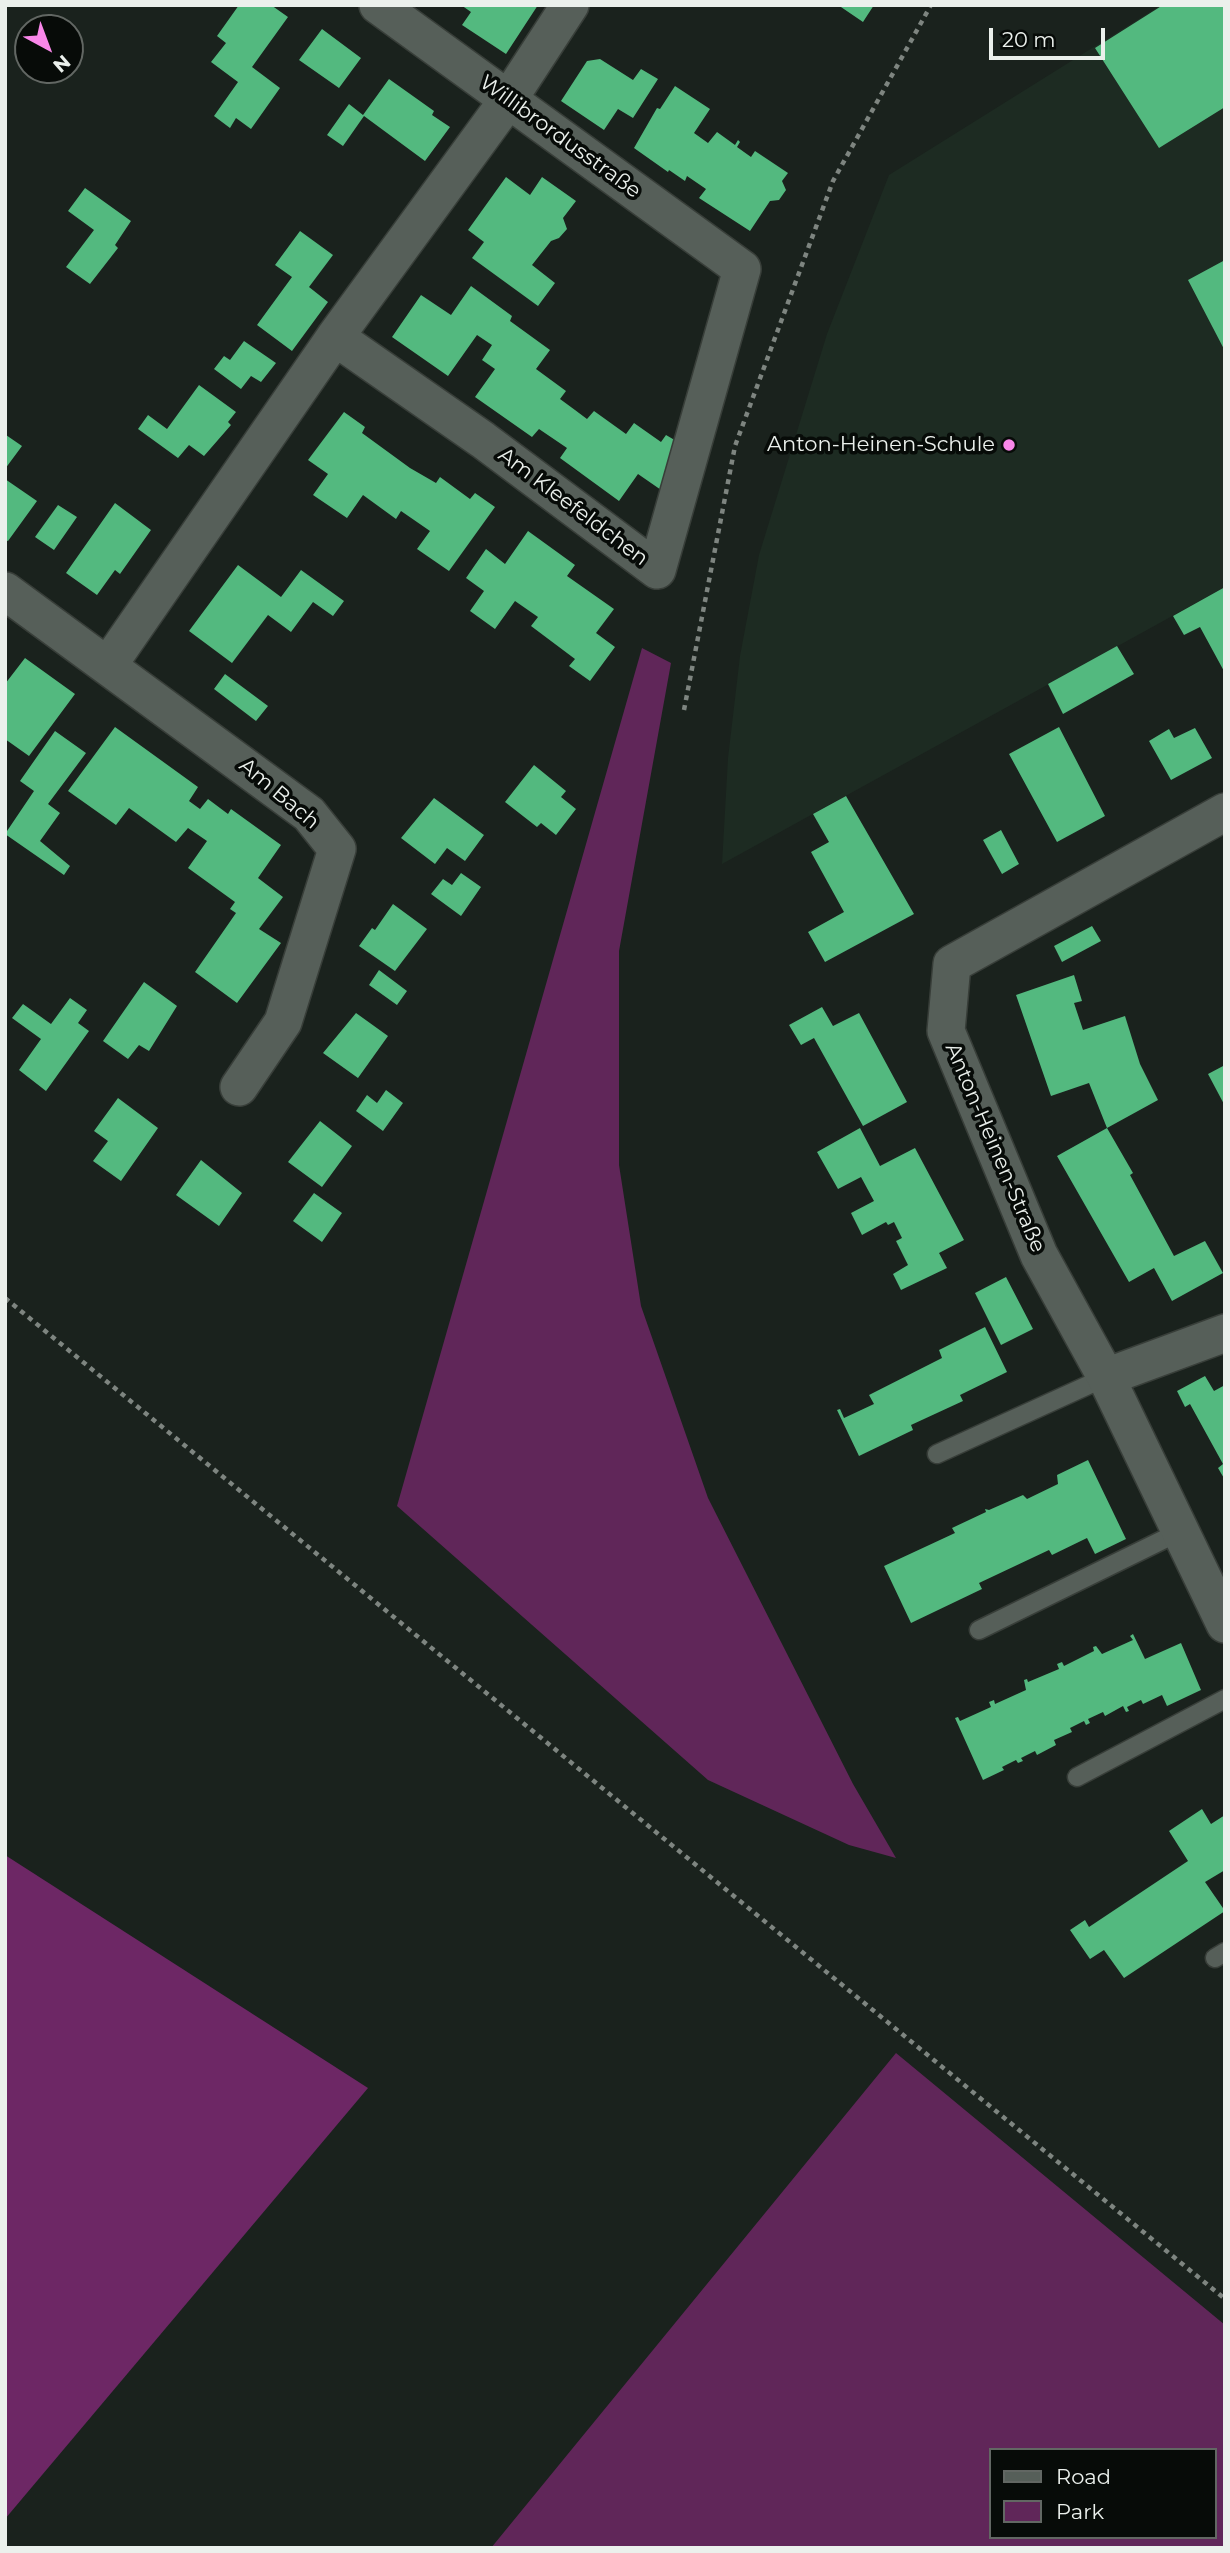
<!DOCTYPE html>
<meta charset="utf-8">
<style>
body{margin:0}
#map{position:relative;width:1230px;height:2553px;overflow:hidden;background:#1a221d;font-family:Montserrat,sans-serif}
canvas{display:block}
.frame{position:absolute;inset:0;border:7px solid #ebf0ec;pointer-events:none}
.legend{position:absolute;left:989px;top:2448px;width:228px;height:91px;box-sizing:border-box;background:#070b08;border:2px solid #626763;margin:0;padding:9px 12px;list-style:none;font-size:21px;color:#ebf0ec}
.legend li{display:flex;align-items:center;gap:14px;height:35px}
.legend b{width:35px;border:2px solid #626763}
.north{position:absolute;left:14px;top:14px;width:70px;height:70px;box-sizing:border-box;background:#070b08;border:2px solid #626763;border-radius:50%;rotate:139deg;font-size:19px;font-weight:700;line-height:28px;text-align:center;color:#ebf0ec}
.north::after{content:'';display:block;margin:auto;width:24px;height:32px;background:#f987e9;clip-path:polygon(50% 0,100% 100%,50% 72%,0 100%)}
.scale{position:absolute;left:989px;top:28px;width:116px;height:32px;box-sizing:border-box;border:4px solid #ebf0ec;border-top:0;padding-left:9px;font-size:21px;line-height:24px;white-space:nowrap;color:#ebf0ec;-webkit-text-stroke:5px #070b08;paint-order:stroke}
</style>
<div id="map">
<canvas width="1230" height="2553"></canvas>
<div class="frame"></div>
<ul class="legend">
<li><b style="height:9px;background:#565f59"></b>Road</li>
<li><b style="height:19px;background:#602659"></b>Park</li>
</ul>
<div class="north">N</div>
<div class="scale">20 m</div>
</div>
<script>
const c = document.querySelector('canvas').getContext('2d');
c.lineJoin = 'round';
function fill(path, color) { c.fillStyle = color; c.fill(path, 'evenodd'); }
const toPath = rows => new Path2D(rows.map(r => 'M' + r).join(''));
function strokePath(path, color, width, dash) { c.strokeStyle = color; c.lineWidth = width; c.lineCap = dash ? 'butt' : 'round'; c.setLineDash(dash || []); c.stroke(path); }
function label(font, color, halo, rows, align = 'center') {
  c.font = font + ' Montserrat,sans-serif'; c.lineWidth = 7; c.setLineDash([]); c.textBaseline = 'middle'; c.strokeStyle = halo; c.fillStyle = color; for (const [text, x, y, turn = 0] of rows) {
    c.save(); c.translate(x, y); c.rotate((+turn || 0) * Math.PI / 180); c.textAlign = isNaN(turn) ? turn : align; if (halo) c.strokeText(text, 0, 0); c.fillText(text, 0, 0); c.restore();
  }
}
const built = toPath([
 [1161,5,1225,5,1225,587,722,864,728,758,740,656,759,555,827,334,889,175]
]);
const green = toPath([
 [642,648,671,663,619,951,619,1165,641,1306,708,1498,853,1784,896,1858,849,1845,708,1780,397,1506],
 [896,2053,1225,2325,1225,2548,491,2548],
 [990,2450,1214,2450,1214,2537,990,2537]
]);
const forest = toPath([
 [5,1855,368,2088,5,2519]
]);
const building = toPath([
 [239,5,271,5,288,17,252,67,280,88,251,129,236,118,230,128,214,116,238,82,211,62,226,43,217,36],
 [461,5,538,5,506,54,462,25,471,12],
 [838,5,874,5,863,22],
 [1163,5,1225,5,1225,107,1159,148,1095,48],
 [322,29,361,58,339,88,299,60],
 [600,59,633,80,641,69,658,79,633,118,618,109,604,130,561,101,587,61],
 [389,79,434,111,432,115,450,127,425,161,364,116,343,146,327,135,349,104,363,115],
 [675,86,710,109,694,133,708,143,717,132,735,145,738,140,740,142,737,147,751,157,755,151,788,173,782,181,786,190,779,200,770,201,750,231,699,198,706,189,687,176,685,181,669,170,668,172,634,148,657,108,660,109],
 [506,177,530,195,542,177,576,201,563,218,567,229,559,238,551,241,532,265,555,283,538,306,472,258,484,242,468,230],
 [85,188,131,221,115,245,118,248,90,284,66,267,94,230,68,211],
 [300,231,333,255,309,287,328,302,292,351,257,325,292,277,275,265],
 [1225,260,1225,351,1188,280],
 [471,286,512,316,510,321,550,350,536,369,566,391,560,399,575,410,587,419,594,411,626,434,634,423,661,442,666,435,678,442,664,492,638,474,619,501,560,458,567,448,539,429,532,437,475,397,495,369,482,360,492,345,477,335,448,376,392,337,421,295,451,315],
 [244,341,276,363,261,382,251,376,241,389,214,369,224,356,230,360],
 [199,385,236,412,228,422,231,425,204,456,189,445,178,458,138,429,148,415,167,429],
 [344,412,365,427,362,433,410,468,436,483,440,477,470,499,475,493,495,507,449,571,417,549,430,531,401,511,396,519,363,495,347,518,313,495,328,474,308,460],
 [6,435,22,446,5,469,5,437],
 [5,479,37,501,8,541,5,540],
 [115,503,151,530,120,574,115,570,97,595,66,573],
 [58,505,77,517,54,550,35,537],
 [528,531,575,565,567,576,614,609,596,633,615,647,590,681,569,666,575,659,531,626,538,617,515,601,495,629,470,611,484,591,466,578,486,549,505,564],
 [238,565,281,597,301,570,344,601,333,616,313,602,291,632,268,615,232,663,189,631],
 [1225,587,1225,673,1200,627,1184,635,1173,616],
 [1117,646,1134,674,1063,714,1048,684],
 [25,658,75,694,29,756,5,739,5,684],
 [225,674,268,706,256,721,214,689],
 [115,727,198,787,189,801,200,809,208,799,228,814,231,809,281,845,258,878,283,897,259,929,281,943,237,1003,195,972,236,913,230,909,235,902,188,868,207,841,188,828,176,842,129,808,116,825,68,791],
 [1059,727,1105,816,1057,842,1009,754],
 [1195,728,1212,758,1171,780,1149,741,1169,729,1174,738],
 [55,731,86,753,48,804,60,813,40,841,70,866,64,875,5,834,34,791,20,781],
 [534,765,566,791,561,797,576,809,556,835,541,823,537,827,505,802],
 [846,796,914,914,825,962,808,932,844,912,811,852,829,842,813,814],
 [434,798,484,835,465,861,447,848,435,864,401,838],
 [1001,830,1019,864,1002,874,983,840],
 [461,873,481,887,461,916,431,894,443,879,452,885],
 [393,904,427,929,395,971,359,946,372,928,375,930],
 [1092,926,1101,941,1062,962,1054,946],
 [379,970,407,991,397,1005,369,985],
 [1074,975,1082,1001,1074,1003,1083,1030,1125,1016,1140,1064,1158,1100,1107,1128,1133,1173,1130,1175,1174,1256,1205,1241,1223,1273,1172,1301,1154,1268,1129,1282,1057,1156,1107,1128,1089,1083,1051,1096,1016,995],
 [144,982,177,1006,149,1051,139,1045,128,1059,103,1041],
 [70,998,87,1010,78,1023,89,1031,46,1091,19,1070,41,1039,12,1018,23,1004,51,1024],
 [822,1007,833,1026,859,1013,907,1102,863,1126,814,1038,801,1045,789,1025],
 [356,1013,388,1036,358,1078,323,1053],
 [1225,1065,1225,1106,1208,1074],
 [386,1090,403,1103,383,1131,356,1111,367,1095,377,1103],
 [118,1098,158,1128,121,1181,93,1161,108,1141,94,1131],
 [320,1121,352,1146,322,1187,288,1162],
 [860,1128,880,1166,915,1148,964,1240,939,1253,947,1268,901,1290,893,1274,908,1265,896,1241,902,1238,894,1222,888,1225,886,1222,862,1235,851,1213,874,1201,861,1177,838,1189,817,1152],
 [201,1160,242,1193,219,1226,176,1195],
 [314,1193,342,1213,322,1242,293,1221],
 [1006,1277,1033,1329,1001,1345,975,1293],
 [985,1327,1007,1372,960,1395,963,1401,911,1425,913,1430,859,1456,837,1410,840,1409,844,1418,874,1404,869,1395,942,1358,939,1350],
 [1205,1376,1214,1391,1225,1385,1225,1480,1218,1468,1223,1464,1190,1404,1185,1407,1177,1391],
 [1088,1460,1126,1539,1095,1554,1087,1538,1052,1555,1049,1550,979,1583,982,1589,911,1623,884,1566,955,1533,952,1528,986,1512,985,1509,989,1510,1023,1495,1027,1499,1058,1484,1057,1475],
 [1133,1634,1145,1659,1181,1643,1201,1690,1167,1706,1162,1695,1143,1704,1141,1700,1127,1707,1129,1711,1126,1712,1123,1706,1105,1716,1103,1712,1088,1719,1090,1723,1086,1725,1084,1721,1070,1728,1072,1732,1054,1740,1056,1745,1037,1755,1035,1751,1021,1758,1023,1761,1018,1763,1016,1760,1002,1767,1004,1770,983,1780,955,1718,958,1717,960,1721,991,1707,989,1702,994,1700,995,1704,1026,1690,1024,1680,1027,1679,1028,1682,1059,1669,1057,1664,1062,1662,1064,1666,1094,1651,1093,1647,1096,1646,1102,1654,1133,1640,1130,1636],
 [1202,1809,1211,1824,1225,1815,1225,1870,1205,1882,1225,1911,1124,1978,1104,1950,1090,1959,1070,1930,1085,1920,1089,1927,1188,1861,1169,1831]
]);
const path = toPath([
 [684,710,735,446,833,181,931,5],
 [5,1298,1225,2299]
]);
const service = toPath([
 [937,1454,1106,1377],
 [979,1630,1179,1532],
 [1077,1777,1225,1699],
 [1215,1958,1225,1952]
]);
const minor = toPath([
 [335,337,483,440,657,570,742,269,378,5],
 [5,591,309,814,337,849,283,1022,239,1087],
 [109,664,335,337,508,100,570,5],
 [1225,812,952,964,946,1031,1039,1255,1106,1377,1225,1624],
 [1106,1377,1225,1333]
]);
const markers = [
 [1009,445,7,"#f987e9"]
];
const streetNames = [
 ["Willibrordusstraße",560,137,36],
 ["Am Kleefeldchen",573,507,37],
 ["Am Bach",279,794,40],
 ["Anton-Heinen-Straße",995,1148,67]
];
const poiNames = [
 ["Anton-Heinen-Schule",995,445]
];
fill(built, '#1d2b22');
fill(green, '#602659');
fill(forest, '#6d2765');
fill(building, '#53b97f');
strokePath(service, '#383e39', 21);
strokePath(minor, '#383e39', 40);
strokePath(path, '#7e8580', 4.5, [5, 5]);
strokePath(service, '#565f59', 18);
strokePath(minor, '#565f59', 37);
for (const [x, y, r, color] of markers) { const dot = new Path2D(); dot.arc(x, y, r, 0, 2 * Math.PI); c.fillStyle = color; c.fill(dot); strokePath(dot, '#070b08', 2.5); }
label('21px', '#ebf0ec', '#070b08', streetNames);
label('21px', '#ebf0ec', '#070b08', poiNames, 'right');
</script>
